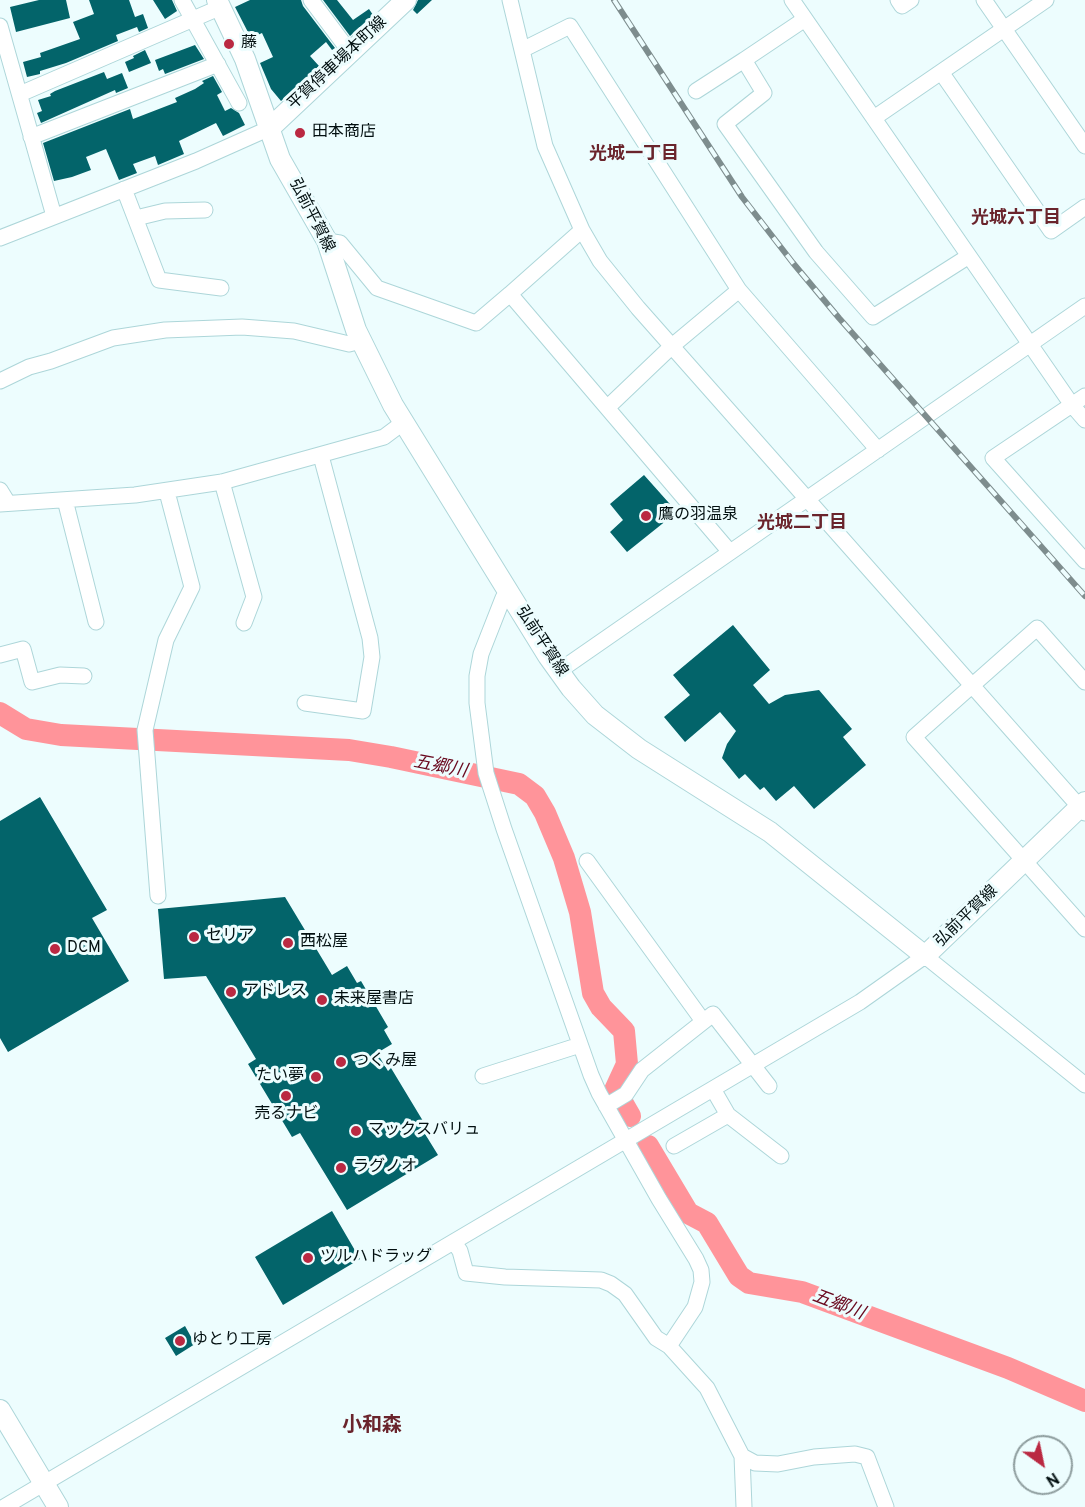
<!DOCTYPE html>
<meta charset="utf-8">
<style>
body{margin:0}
#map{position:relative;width:1085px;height:1507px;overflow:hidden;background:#edfdfe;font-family:Overpass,sans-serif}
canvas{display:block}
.north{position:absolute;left:1013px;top:1435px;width:60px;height:60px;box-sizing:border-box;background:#edfdfe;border:2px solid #8f9e9f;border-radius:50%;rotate:147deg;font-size:16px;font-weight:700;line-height:24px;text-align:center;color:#020f10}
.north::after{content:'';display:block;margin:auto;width:21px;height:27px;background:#ba2942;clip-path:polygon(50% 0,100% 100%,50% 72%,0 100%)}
</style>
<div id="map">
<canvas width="1085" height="1507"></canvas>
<div class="north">N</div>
</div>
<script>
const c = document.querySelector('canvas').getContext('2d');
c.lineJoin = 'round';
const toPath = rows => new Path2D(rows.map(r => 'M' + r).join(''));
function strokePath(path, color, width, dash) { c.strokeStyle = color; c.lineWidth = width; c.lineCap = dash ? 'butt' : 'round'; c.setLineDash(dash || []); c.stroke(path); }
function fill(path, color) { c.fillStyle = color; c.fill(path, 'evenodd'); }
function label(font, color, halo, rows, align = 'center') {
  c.font = font + ' Overpass,"Noto Sans JP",sans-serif'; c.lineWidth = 6; c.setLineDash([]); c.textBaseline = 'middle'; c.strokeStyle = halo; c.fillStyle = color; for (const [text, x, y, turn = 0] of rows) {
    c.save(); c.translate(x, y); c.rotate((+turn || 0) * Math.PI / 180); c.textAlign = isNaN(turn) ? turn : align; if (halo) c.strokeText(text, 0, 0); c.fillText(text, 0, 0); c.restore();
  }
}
const river = toPath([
 [0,713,26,729,61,735,349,750,391,757,519,784,535,796,545,813,564,858,580,912,593,993,601,1007,624,1031,627,1064,615,1090,630,1116],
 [648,1146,688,1213,707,1223,739,1276,749,1283,802,1292,1008,1368,1085,1401]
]);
const building = toPath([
 [39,0,66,0,70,18,16,32,10,7],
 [89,0,129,0,135,17,143,14,148,28,139,32,137,27,116,35,118,41,66,63,40,71,40,74,27,77,23,62,41,57,40,53,80,39,73,22,94,14],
 [153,0,172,0,177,11,165,19],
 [250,0,301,0,303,6,335,48,332,50,326,42,310,56,319,66,281,101,271,89,260,63,273,57,262,33,251,38,235,7],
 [323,0,337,0,353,20,369,9,373,15,350,36],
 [418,0,432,0,417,14,413,10],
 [195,45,204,59,165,74,163,69,159,71,155,60],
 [145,50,151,63,129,72,125,62,134,58,133,56],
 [104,72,107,79,122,73,128,88,116,93,115,90,41,123,37,113,42,111,38,100,51,96,50,94,55,91],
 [213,76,222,92,217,95,225,111,231,108,239,113,245,125,223,136,216,123,179,141,184,154,158,165,155,156,133,164,137,173,119,180,106,149,86,157,91,170,72,177,54,181,43,143,130,109,133,119,177,102,175,98,195,89,204,83,202,81],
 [644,475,677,512,627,552,610,532,623,520,610,504],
 [733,625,770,670,753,685,769,704,785,695,819,690,852,729,843,737,866,765,814,809,794,786,776,801,764,787,760,790,745,774,739,779,722,758,727,744,736,731,720,712,685,742,664,717,690,695,673,675],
 [40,797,107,910,92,918,129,981,8,1052,0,1038,0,821],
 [285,897,332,975,347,966,357,983,361,981,388,1027,384,1030,392,1044,377,1053,388,1071,391,1068,426,1126,422,1129,438,1155,347,1210,300,1133,292,1137,248,1064,256,1059,206,976,164,979,158,909],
 [332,1211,360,1259,283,1305,255,1257],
 [185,1326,195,1344,176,1356,165,1338]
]);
const minor = toPath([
 [182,0,239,103],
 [311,0,350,52],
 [510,0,545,146,582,230,600,261,638,308,1085,813],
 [792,0,1072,405,1085,420],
 [898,0,902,6,911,0],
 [984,0,1085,146],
 [805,19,744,60,764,93,725,124,816,252,873,317,969,256],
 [0,26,54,216],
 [522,50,570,26,739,290,878,450],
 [941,72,1051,231,1085,207],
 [696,91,744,60],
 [20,94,221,7],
 [874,118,1046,0],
 [31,137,218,64],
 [124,189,159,280,221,288],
 [136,218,165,211,205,210],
 [582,230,510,294,730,552],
 [0,238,196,161,270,128],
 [327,241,340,243,377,288,476,323,510,294],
 [0,381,29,367,51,361,113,338,165,330,242,327,294,331,349,344,361,341],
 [1085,396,993,458,1085,561],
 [608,407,672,346,739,290],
 [222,482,254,597,244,623],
 [0,490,8,503],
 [65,500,96,622],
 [0,504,135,495,222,482,384,437,404,422],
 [509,593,503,598,481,654,477,676,477,703,486,773,504,829,591,1075,599,1093,659,1199,696,1259,701,1270,702,1282,695,1307,669,1346],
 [0,655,23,649,32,682,60,675,84,676],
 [559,671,1085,306],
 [1085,682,1037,628,914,737,1085,929],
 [305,703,363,711,372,657,370,638,321,456],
 [587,861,703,1021],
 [158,896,145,730,166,640,192,587,167,492],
 [483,1076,580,1045],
 [713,1089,728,1115,781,1156],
 [606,1106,626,1094,642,1070,713,1014,769,1086],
 [674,1146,728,1115],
 [454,1242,460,1251,466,1273,505,1277,601,1280,611,1284,625,1294,656,1338,669,1346,707,1388,742,1456,744,1507],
 [742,1456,755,1463,778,1464,814,1457,855,1454,867,1457,886,1507],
 [4,1507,860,1002,925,956,1085,1085]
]);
const major = toPath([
 [217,0,245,59,280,159,327,241,356,330,393,405,548,656,571,688,595,715,639,749,770,832,925,956,1085,802],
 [270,128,406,0],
 [0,1410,58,1507]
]);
const rail = toPath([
 [614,0,742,197,793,263,839,318,1085,596]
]);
const markers = [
 [229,44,6,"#ba2942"],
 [300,133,6,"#ba2942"],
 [646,516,6,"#ba2942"],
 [194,937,6,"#ba2942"],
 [288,943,6,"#ba2942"],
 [55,949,6,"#ba2942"],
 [231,992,6,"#ba2942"],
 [322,1000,6,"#ba2942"],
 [341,1062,6,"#ba2942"],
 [316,1077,6,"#ba2942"],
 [286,1096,6,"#ba2942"],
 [356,1131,6,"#ba2942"],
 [341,1168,6,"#ba2942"],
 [308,1258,6,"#ba2942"],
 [180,1341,6,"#ba2942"]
];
const poiNames = [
 ["藤",241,44],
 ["田本商店",312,133],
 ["鷹の羽温泉",658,516],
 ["セリア",206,937],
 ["西松屋",300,943],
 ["DCM",67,949],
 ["アドレス",243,992],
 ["未来屋書店",334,1000],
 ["つくみ屋",353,1062],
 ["たい夢",304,1077,"right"],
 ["売るナビ",286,1115,"center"],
 ["マックスバリュ",368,1131],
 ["ラグノオ",353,1168],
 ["ツルハドラッグ",320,1258],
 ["ゆとり工房",192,1341]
];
const streetNames = [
 ["平賀停車場本町線",338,64,-43],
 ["弘前平賀線",311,216,63],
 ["弘前平賀線",541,642,57],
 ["弘前平賀線",967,917,-44]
];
const neighbourhoodNames = [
 ["光城一丁目",634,155],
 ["光城六丁目",1016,219],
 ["光城二丁目",802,524]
];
const waterNames = [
 ["五郷川",440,768,11],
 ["五郷川",838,1306,21]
];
const quarterNames = [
 ["小和森",372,1427]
];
strokePath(river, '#ff949a', 22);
fill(building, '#03646a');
strokePath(minor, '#add6d9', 17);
strokePath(major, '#add6d9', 22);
strokePath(minor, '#fff', 15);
strokePath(major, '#fff', 20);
strokePath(rail, '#7e8d8e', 6);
strokePath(rail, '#edfdfe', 4, [11]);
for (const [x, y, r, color] of markers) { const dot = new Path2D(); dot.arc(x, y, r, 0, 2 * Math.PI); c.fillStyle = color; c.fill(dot); strokePath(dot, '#edfdfe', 2); }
label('16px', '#020f10', '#edfdfe', poiNames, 'left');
label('16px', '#020f10', '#edfdfe', streetNames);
label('bold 18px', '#6a242c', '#edfdfe', neighbourhoodNames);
label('italic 18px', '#69081e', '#edfdfe', waterNames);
label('bold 20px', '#6a242c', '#edfdfe', quarterNames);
</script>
